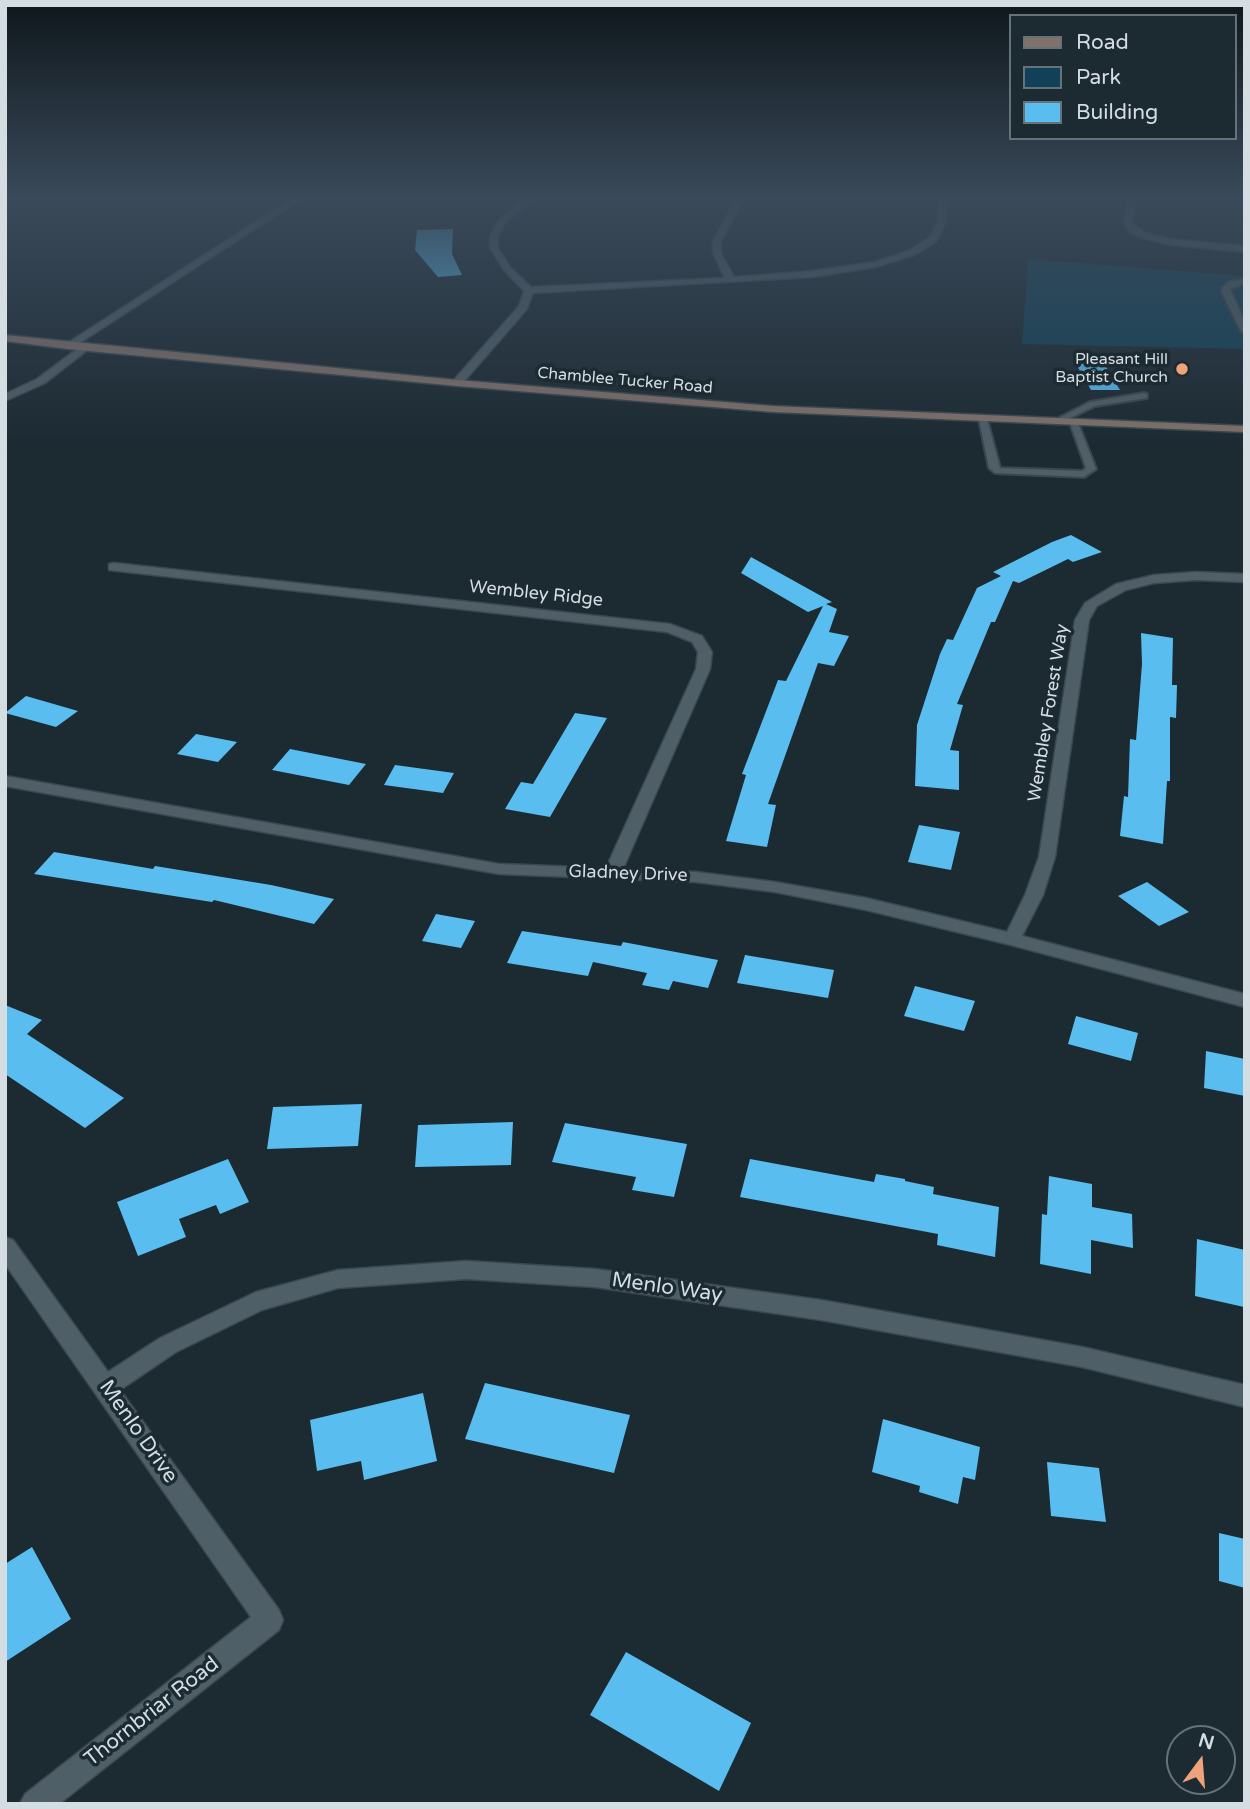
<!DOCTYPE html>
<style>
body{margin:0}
#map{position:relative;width:1250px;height:1809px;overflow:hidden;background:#1c2a32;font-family:"Varela Round",sans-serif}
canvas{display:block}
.frame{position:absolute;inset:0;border:7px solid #d4dde2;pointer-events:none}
.legend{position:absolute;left:1009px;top:14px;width:228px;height:126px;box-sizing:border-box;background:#1c2a32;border:2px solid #667278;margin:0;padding:9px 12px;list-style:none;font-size:21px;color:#d4dde2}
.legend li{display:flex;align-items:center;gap:14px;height:35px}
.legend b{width:35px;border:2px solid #667278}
.north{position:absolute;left:1166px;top:1725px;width:70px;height:70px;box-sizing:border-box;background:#1c2a32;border:2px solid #667278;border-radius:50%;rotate:16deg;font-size:19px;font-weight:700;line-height:28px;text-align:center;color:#d4dde2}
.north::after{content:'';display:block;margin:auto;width:24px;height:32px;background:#f0a27a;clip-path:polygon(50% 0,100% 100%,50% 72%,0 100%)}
</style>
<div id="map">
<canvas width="1250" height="1809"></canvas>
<div class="frame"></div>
<ul class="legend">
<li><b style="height:9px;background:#80716a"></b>Road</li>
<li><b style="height:19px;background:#114158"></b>Park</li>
<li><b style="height:19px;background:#59bdf0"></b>Building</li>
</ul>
<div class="north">N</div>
</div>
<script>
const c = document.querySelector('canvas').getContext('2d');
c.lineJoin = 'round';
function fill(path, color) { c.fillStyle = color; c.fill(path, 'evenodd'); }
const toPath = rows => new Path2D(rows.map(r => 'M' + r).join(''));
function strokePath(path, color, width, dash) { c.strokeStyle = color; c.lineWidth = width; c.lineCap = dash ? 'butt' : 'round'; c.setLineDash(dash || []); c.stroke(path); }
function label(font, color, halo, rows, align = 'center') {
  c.font = font + ' "Varela Round",sans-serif'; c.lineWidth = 7; c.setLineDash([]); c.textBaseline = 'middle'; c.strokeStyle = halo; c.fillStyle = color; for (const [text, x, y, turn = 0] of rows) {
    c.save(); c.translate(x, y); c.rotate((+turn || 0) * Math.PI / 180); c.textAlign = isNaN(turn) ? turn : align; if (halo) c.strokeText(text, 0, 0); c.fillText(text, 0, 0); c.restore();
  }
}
const green = toPath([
 [1028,259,1245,276,1245,349,1022,344]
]);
const building = toPath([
 [453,229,452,254,462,275,438,277,415,250,417,230],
 [1073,359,1102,360,1120,390,1091,390],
 [1071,535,1102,552,1073,562,1068,559,1019,583,1013,581,995,622,991,622,957,704,963,705,950,750,959,751,959,790,915,786,917,725,940,654,947,639,953,640,977,588,1001,576,993,572,1052,542],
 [751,557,832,602,826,604,837,609,829,632,849,636,834,666,818,663,768,804,776,805,767,847,726,841,746,775,742,774,778,680,786,681,823,606,808,612,741,573],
 [1141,633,1173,638,1172,685,1177,685,1176,718,1170,717,1170,781,1167,781,1163,844,1120,836,1124,796,1128,797,1130,739,1136,740,1142,664],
 [26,696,78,711,56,727,5,713],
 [575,713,607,718,550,817,505,809,521,782,533,784],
 [196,734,237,742,218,762,177,754],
 [290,749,366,764,349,785,272,770],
 [395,765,454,773,443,793,384,785],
 [919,825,960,832,951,870,908,862],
 [54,852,153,869,155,866,271,885,334,899,314,924,214,900,212,902,34,874],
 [1147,882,1189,912,1159,926,1118,896],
 [436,914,475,921,461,948,422,941],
 [522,931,621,946,623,942,718,960,708,988,673,981,669,990,642,985,647,973,593,962,588,976,507,963],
 [745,955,834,970,828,998,737,983],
 [915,986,975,1001,964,1031,904,1016],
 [5,1005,42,1020,27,1034,124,1098,85,1128,5,1074],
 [1076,1016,1138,1033,1131,1061,1068,1044],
 [1206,1051,1245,1059,1245,1096,1204,1088],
 [362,1104,358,1146,267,1149,273,1107],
 [513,1122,511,1165,415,1167,418,1125],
 [565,1123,687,1144,674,1197,632,1190,636,1177,552,1162],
 [228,1159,249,1202,220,1214,216,1205,179,1219,186,1237,138,1256,117,1202],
 [750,1159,874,1182,876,1174,905,1179,905,1181,934,1187,933,1194,999,1207,995,1257,937,1245,938,1234,740,1197],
 [1049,1176,1092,1184,1092,1207,1132,1214,1133,1248,1091,1240,1091,1274,1040,1264,1042,1214,1047,1215],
 [1197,1239,1245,1250,1244,1307,1195,1296],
 [485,1383,630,1415,614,1473,465,1439],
 [423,1393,437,1461,364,1480,361,1461,317,1471,310,1420],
 [883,1419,980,1447,975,1480,963,1477,958,1504,919,1492,920,1486,872,1472],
 [1047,1462,1099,1468,1106,1522,1051,1516],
 [1219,1533,1245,1539,1245,1588,1219,1581],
 [32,1547,71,1619,5,1662,5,1564],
 [626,1652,751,1723,719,1791,590,1715]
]);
const lane = toPath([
 [1245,279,1245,283,1230,289,1245,323,1245,333,1241,331,1222,292,1222,288,1228,282,1245,279],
 [1144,393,1147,394,1147,398,1095,406,1058,424,1051,422,1090,402,1144,393],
 [983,416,987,419,1000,468,1082,471,1086,468,1070,423,1074,420,1078,423,1096,469,1084,477,995,473,989,468,979,419,983,416]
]);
const street = toPath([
 [294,197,304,197,72,348,63,346,294,197],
 [528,197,537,197,505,223,498,236,498,248,510,267,531,287,725,278,713,253,713,241,737,197,745,197,721,241,721,253,734,277,812,271,875,262,908,251,929,238,937,223,940,197,948,197,945,223,936,242,914,255,876,267,812,277,533,293,527,309,461,385,453,385,453,381,519,306,524,291,503,269,490,248,490,236,499,220,528,197],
 [1128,197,1136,197,1132,223,1145,233,1170,239,1245,246,1245,252,1170,245,1139,237,1129,231,1124,223,1128,197],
 [81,346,90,348,45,383,5,401,5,394,37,379,81,346],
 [114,563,670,624,702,636,712,652,710,669,623,869,696,872,775,882,866,898,1007,932,1025,895,1039,857,1075,620,1085,603,1116,584,1154,575,1196,572,1245,574,1245,582,1196,580,1154,583,1126,590,1097,606,1089,620,1055,857,1043,895,1022,936,1245,994,1245,1007,1011,945,866,910,775,892,696,882,499,874,5,786,5,776,499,864,606,868,696,669,698,652,692,642,667,632,109,570,109,564,114,563],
 [5,1237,13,1240,108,1372,160,1338,256,1292,338,1270,466,1261,595,1269,821,1300,1082,1347,1245,1385,1245,1407,1082,1367,821,1320,595,1287,466,1279,338,1288,262,1310,176,1352,120,1390,279,1610,283,1620,279,1630,59,1804,20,1804,25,1794,251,1617,5,1264,5,1237]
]);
const secondary = toPath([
 [5,335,457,380,773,406,1245,426,1245,432,773,412,457,386,68,349,5,341,5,335]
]);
const markers = [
 [1182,369,7,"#f0a27a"]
];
const farPoinames = [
 ["Pleasant Hill",1168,360],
 ["Baptist Church",1168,378]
];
const farStreetnames = [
 ["Chamblee Tucker Road",625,381,5]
];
const streetNames = [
 ["Wembley Ridge",536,594,6],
 ["Wembley Forest Way",1049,713,-81],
 ["Gladney Drive",628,874,2]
];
const nearStreetnames = [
 ["Menlo Way",667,1288,8],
 ["Menlo Drive",138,1432,55],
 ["Thornbriar Road",152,1712,-38]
];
fill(green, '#114158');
fill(building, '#59bdf0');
strokePath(lane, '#3b474e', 4);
strokePath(street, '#3b474e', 3);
strokePath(secondary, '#3b474e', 3);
fill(lane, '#4f5f68');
fill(street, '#4f5f68');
fill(secondary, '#80716a');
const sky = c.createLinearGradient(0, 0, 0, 450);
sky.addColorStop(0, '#0f171c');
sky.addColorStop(0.44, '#3a4a5a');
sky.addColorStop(1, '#3a4a5a00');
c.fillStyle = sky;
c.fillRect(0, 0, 1250, 450);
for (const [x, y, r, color] of markers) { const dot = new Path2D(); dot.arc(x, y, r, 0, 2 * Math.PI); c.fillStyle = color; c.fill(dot); strokePath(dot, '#1c2a32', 2.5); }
label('16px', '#d4dde2', '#1c2a32', farPoinames, 'right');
label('16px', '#d4dde2', '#1c2a32', farStreetnames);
label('18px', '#d4dde2', '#1c2a32', streetNames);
label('21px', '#d4dde2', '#1c2a32', nearStreetnames);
</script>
